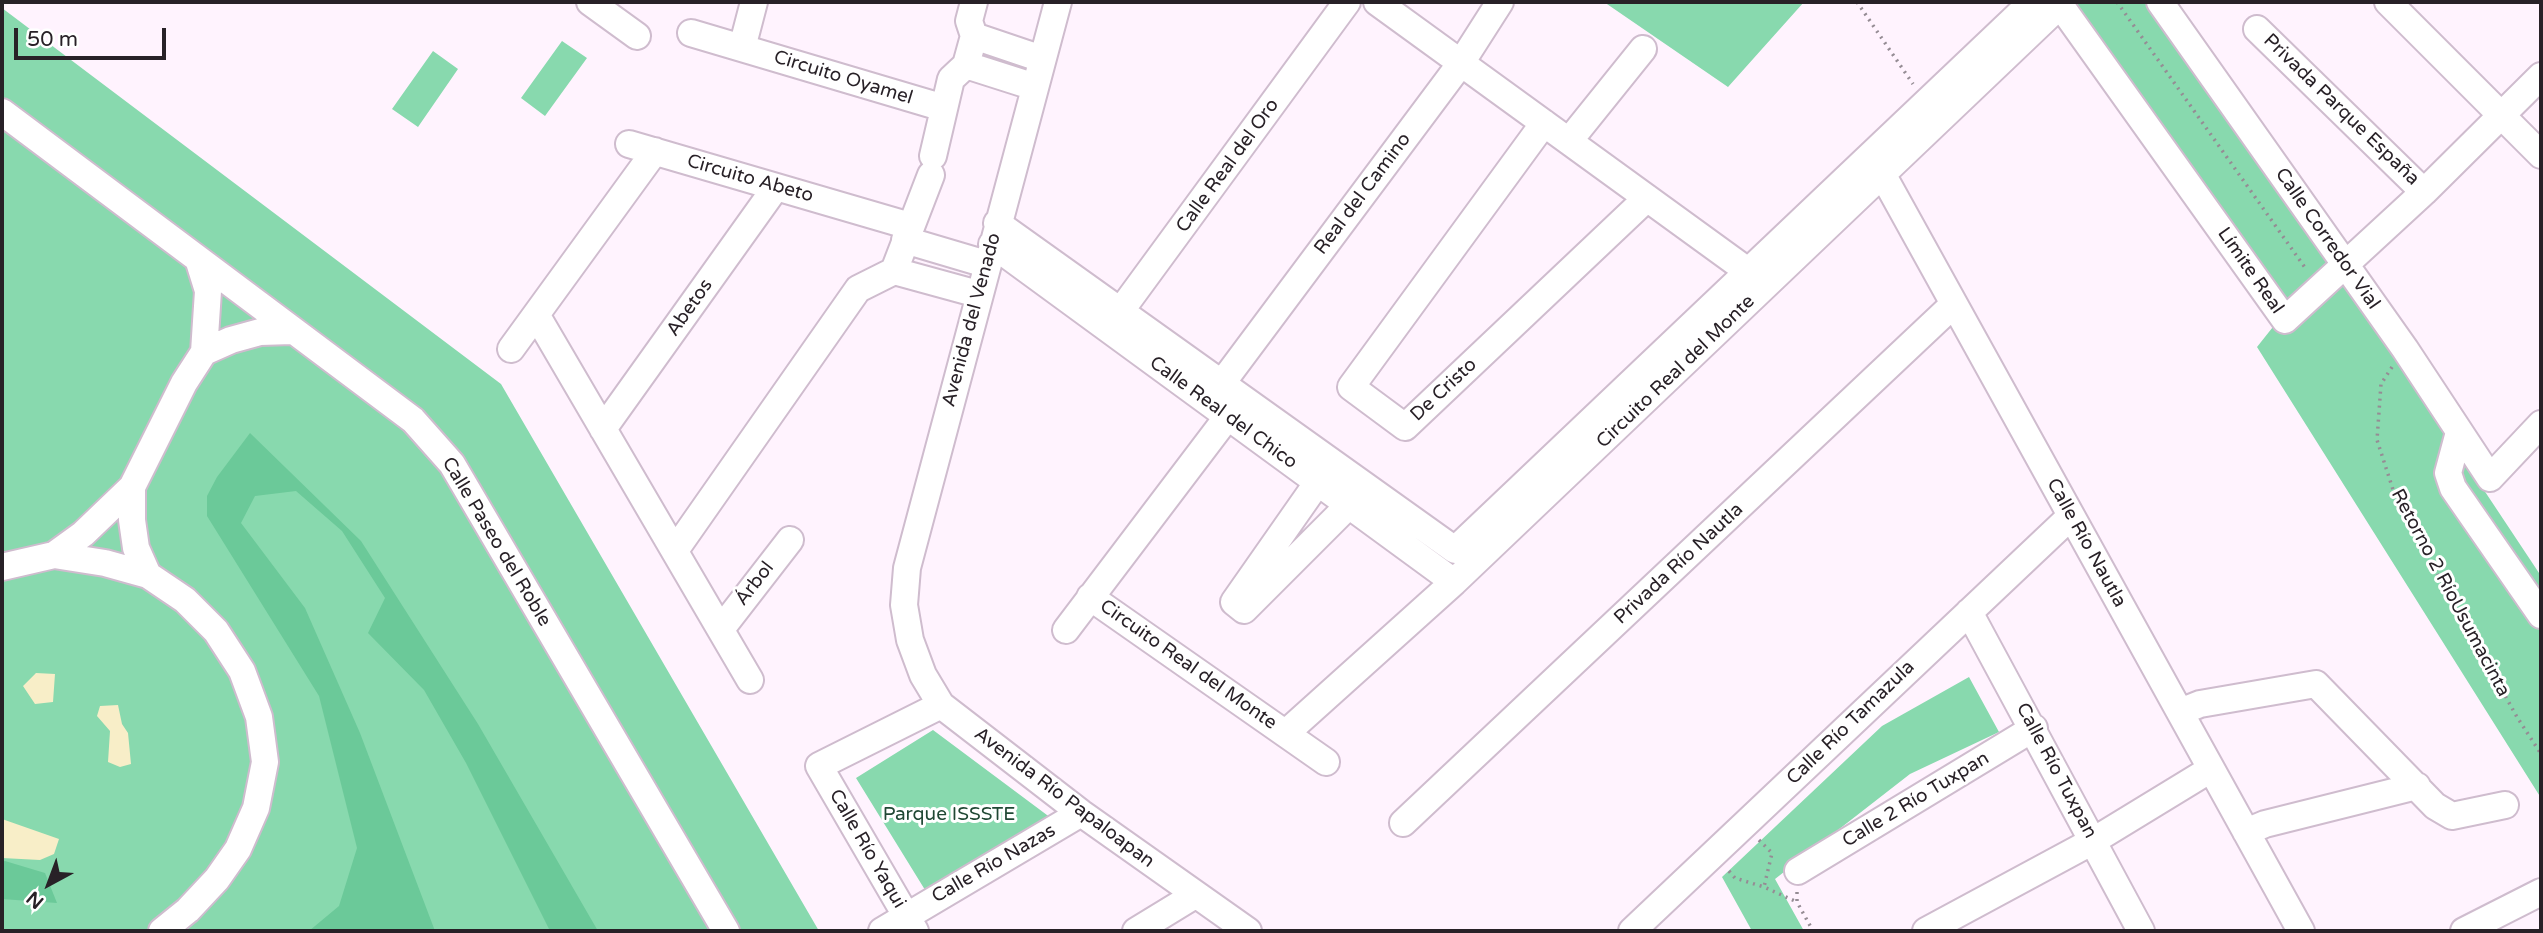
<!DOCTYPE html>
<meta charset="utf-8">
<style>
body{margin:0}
#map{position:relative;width:2543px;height:933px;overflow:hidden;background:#fff3fe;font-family:"Varela Round",sans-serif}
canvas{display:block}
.frame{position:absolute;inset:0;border:4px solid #282127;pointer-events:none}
.north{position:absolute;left:14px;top:849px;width:70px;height:70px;-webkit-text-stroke:5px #fff;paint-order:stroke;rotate:221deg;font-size:19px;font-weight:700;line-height:28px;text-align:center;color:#282127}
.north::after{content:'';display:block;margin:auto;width:24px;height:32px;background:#282127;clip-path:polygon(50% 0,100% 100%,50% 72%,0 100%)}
.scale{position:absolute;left:14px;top:28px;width:152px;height:32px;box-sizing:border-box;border:4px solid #282127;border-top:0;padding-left:9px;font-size:21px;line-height:24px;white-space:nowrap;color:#282127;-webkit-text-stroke:5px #fff;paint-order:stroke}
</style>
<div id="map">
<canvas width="2543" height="933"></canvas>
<div class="frame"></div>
<div class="north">N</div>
<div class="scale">50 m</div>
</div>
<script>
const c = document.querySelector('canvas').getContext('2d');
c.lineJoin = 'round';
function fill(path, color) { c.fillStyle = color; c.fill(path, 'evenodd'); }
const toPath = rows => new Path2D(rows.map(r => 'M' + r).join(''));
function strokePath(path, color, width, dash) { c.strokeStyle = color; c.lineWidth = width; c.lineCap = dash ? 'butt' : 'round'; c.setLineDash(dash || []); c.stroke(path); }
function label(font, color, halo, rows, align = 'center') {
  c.font = font + ' "Varela Round",sans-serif'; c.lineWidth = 6; c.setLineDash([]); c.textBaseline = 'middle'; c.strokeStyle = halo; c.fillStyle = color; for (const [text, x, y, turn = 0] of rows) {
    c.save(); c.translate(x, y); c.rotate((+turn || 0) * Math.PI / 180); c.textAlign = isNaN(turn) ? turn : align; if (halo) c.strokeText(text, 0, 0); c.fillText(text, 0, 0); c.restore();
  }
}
const green = toPath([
 [1604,2,1804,2,1728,87],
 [2065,2,2160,2,2541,576,2541,798,2257,347,2284,313],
 [2,8,501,384,819,931,2,931],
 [562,41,587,58,545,116,521,98],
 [433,51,458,69,418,127,392,109],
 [1969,677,1999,732,1910,774,1775,879,1804,931,1752,931,1722,877,1882,726],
 [933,730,1055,821,930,898,856,778]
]);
const forest = toPath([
 [250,433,361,541,478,724,598,931,550,931,466,763,424,690,368,633,385,598,342,531,296,491,255,496,241,523,305,608,360,733,435,931,309,931,339,906,357,848,319,696,207,516,207,496,217,477],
 [5,861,45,873,57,903,2,899,2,862]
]);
const sand = toPath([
 [36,673,55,674,53,702,35,704,23,686],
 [118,705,122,724,128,733,131,764,120,767,108,762,110,731,97,716,100,706],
 [2,819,59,839,54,854,40,860,2,858]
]);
const path = toPath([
 [1857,2,1913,84],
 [2117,2,2306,269],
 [2392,367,2381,384,2377,440,2397,502,2517,717,2541,754],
 [1759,840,1772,853,1764,887,1797,902],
 [1729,871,1735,878,1764,887],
 [1797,892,1797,902,1813,931]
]);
const minor = toPath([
 [590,2,637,36],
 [1058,2,907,568,904,605,910,640,923,675,941,705,1081,813,1248,931],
 [1377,2,1749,272],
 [2058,2,2285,320,2424,192,2541,76],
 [2160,2,2405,349,2490,478,2541,424],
 [2388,2,2541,155],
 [2257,29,2424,192],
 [691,33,944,108],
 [974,36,1042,59],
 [742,48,754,2],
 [966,65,1035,87],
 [2,112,413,420,452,464,726,931],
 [1544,123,1351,387,1405,427,1647,198],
 [1569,141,1643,49],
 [629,144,910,226],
 [933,156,951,79,966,65,974,36,969,21,974,2],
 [1875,161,2301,931],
 [997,223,1455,550,2032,2],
 [905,240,986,264],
 [992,244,1454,582],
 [894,271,978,294],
 [537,316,750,680],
 [1111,324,1347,2],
 [511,349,655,151],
 [204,352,231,340,260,332,292,331],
 [1222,383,1461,63,1500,2],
 [603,429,776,187],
 [2459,432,2448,473,2453,488,2541,615],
 [1318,482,1234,602,1244,610,1349,505],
 [132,487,132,520,136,548,148,575],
 [676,549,858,289,894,271,931,175],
 [54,555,83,534,132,487,184,383,204,352,208,291,199,262],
 [2,567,54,555,105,563,148,575,185,600,216,631,242,671,259,717,265,762,256,808,238,849,217,879,188,910,162,931],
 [1090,597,1326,762],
 [1969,612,2141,931],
 [721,629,790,540],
 [1066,630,1238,403],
 [2180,712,2200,704,2316,684,2435,806,2452,816,2505,805],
 [1286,733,1454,582,2060,5],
 [1403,823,1954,304],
 [2246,832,2265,824,2417,786],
 [1798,871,2034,728],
 [882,931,1081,813],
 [915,931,819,766,941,705],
 [1136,931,1195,895],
 [1632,931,2071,516],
 [1926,931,2093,841,2211,769],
 [2464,931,2541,892]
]);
const streetNames = [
 ["Circuito Oyamel",843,78,17],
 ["Privada Parque España",2341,110,44],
 ["Calle Real del Oro",1228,166,-54],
 ["Circuito Abeto",750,179,16],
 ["Real del Camino",1363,194,-53],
 ["Calle Corredor Vial",2327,239,55],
 ["Límite Real",2250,271,55],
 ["Abetos",690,308,-55],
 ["Avenida del Venado",972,320,-75],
 ["Circuito Real del Monte",1676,372,-44],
 ["De Cristo",1444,390,-43],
 ["Calle Real del Chico",1223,413,36],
 ["Calle Paseo del Roble",496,542,59],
 ["Calle Río Nautla",2086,543,61],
 ["Privada Río Nautla",1679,564,-43],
 ["Árbol",755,584,-52],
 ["Retorno 2 RíoUsumacinta",2450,593,62],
 ["Circuito Real del Monte",1188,665,35],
 ["Calle Río Tamazula",1851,723,-44],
 ["Calle Río Tuxpan",2056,771,62],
 ["Avenida Río Papaloapan",1064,798,37],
 ["Calle 2 Río Tuxpan",1916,800,-31],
 ["Calle Río Yaqui",867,849,60],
 ["Calle Río Nazas",994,864,-30]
];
const parkNames = [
 ["Parque ISSSTE",949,815]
];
fill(green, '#88d9ae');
fill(forest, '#6bc999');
fill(sand, '#f8eec8');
strokePath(minor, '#cfbcce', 30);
strokePath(path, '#958c94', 3.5, [2, 5]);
strokePath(minor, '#fff', 26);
label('19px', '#282127', '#fff', streetNames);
label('19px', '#204834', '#fff', parkNames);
</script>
